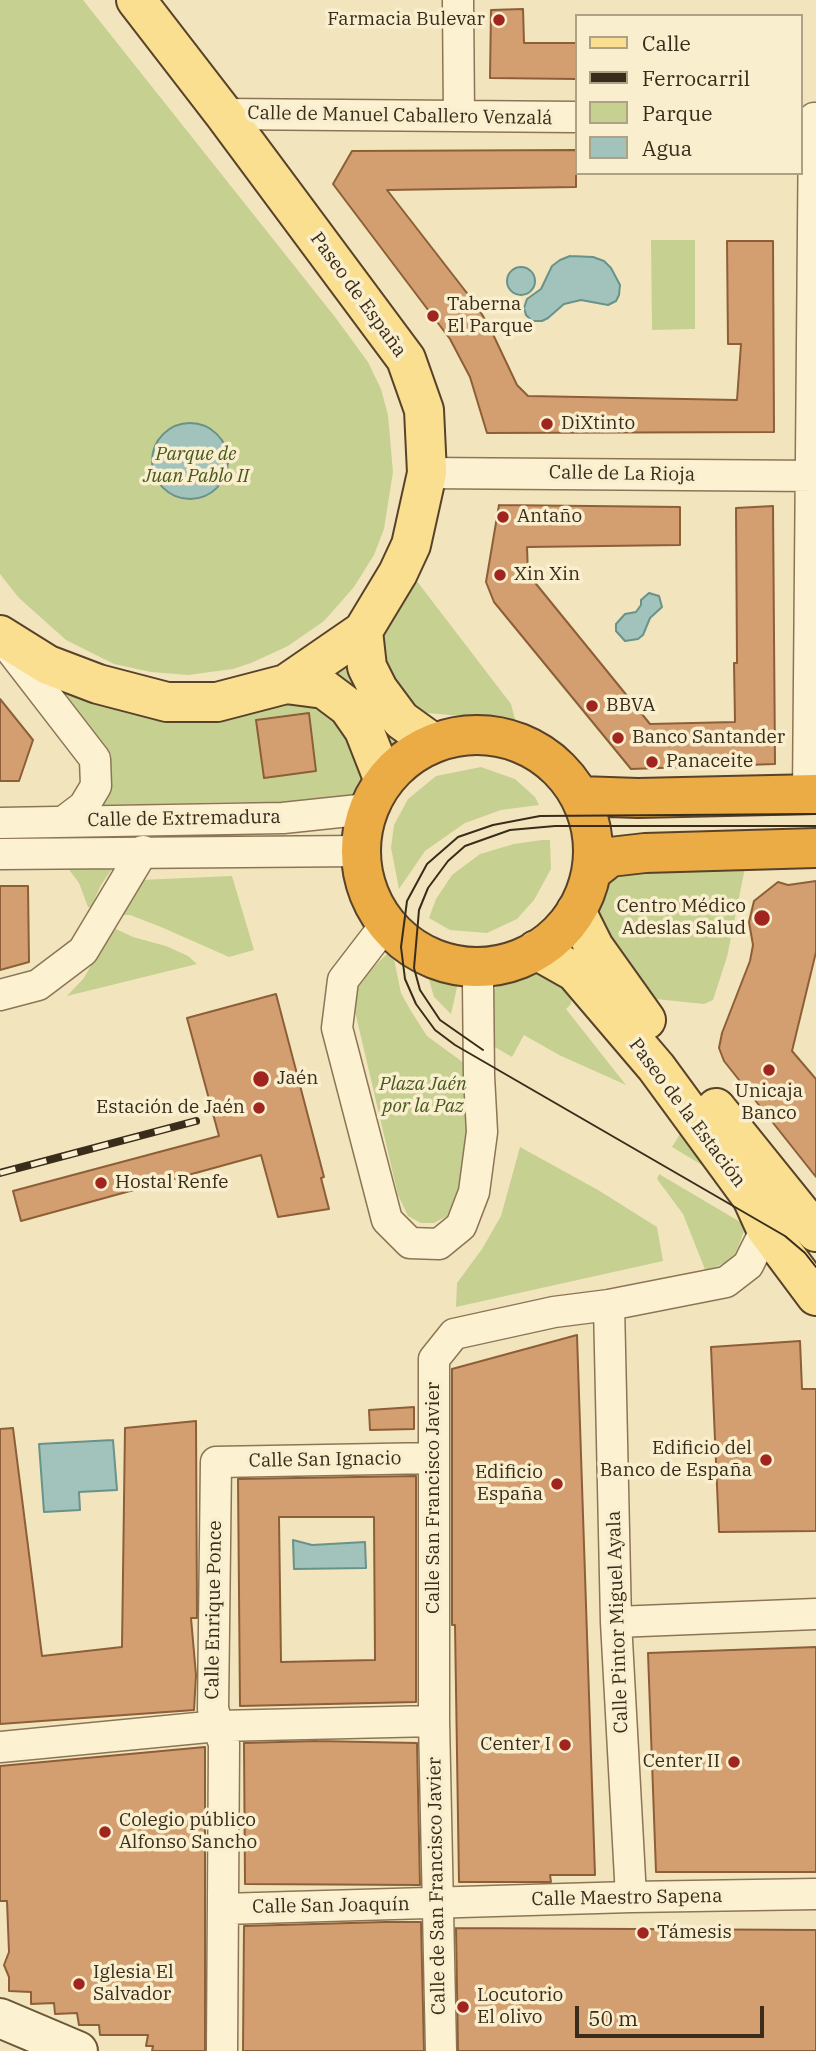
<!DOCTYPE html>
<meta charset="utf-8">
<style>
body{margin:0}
#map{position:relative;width:816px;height:2051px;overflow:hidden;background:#f2e5be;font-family:"IBM Plex Serif",serif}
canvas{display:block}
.legend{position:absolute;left:575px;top:14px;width:228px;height:161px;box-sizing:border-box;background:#f9efce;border:2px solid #ada186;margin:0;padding:9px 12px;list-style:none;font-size:21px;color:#3a2c1b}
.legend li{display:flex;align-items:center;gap:14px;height:35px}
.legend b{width:35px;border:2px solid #ada186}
.scale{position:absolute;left:575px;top:2006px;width:189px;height:32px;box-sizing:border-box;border:4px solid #3a2c1b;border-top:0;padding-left:9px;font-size:21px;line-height:24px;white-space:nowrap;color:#3a2c1b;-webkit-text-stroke:5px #f9efce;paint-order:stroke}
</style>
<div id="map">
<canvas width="816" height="2051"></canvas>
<ul class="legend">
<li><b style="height:9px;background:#fadf91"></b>Calle</li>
<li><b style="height:9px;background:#3a2c1b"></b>Ferrocarril</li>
<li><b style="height:19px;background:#c6d191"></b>Parque</li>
<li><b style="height:19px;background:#a2c3bb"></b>Agua</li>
</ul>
<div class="scale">50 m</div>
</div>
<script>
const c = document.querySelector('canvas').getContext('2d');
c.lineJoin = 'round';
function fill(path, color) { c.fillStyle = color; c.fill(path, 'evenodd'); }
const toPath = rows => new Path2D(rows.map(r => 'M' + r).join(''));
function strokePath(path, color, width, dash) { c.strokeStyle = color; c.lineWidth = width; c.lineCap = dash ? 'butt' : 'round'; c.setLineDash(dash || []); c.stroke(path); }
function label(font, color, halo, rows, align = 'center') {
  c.font = font + ' "IBM Plex Serif",serif'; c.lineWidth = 7; c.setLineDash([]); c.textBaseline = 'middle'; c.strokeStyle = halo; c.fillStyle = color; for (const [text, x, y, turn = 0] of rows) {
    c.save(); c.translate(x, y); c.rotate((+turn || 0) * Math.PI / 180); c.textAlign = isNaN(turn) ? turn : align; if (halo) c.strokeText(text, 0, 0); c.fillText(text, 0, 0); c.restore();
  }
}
const green = toPath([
 [0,0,83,0,335,317,368,362,381,389,388,415,393,472,384,529,374,555,354,587,324,621,288,646,251,663,233,669,188,675,151,672,114,664,66,640,19,598,0,574],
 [651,240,695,240,695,329,652,330],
 [416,580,511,704,515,719,508,725,492,719,428,713,411,704,385,668,381,636],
 [355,652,413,740,391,754,324,672],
 [64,686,309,699,339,717,365,772,361,789,346,799,295,805,240,802,102,805,101,799,111,786,110,771,56,692],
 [481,767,515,779,535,797,539,805,501,810,465,823,425,851,399,889,391,848,394,825,408,799,436,776],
 [542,840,550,840,551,869,534,900,517,919,487,933,450,930,429,918,436,899,452,875,480,854,514,844],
 [114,866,101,885,91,907,88,907,79,883,67,867],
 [745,868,727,957,713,1000,704,1004,646,998,614,961,591,901,598,887,611,872],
 [232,876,254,950,229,957,161,927,130,915,119,915,140,880],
 [116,929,133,937,166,946,188,956,197,964,67,996,84,978,108,934],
 [392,949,401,993,411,1011,427,1036,468,1066,470,1157,447,1216,434,1223,421,1223,408,1216,398,1195,350,990],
 [534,969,572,991,571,1004,566,1009,626,1085,559,1055,524,1035,512,1057,479,1038,488,998,497,986,512,975],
 [427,973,458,983,451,1014,434,997],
 [685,1126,727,1180,672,1147],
 [520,1147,598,1190,657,1227,663,1261,456,1307,457,1283,482,1249,501,1216],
 [659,1174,742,1223,744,1231,739,1245,734,1255,724,1263,706,1272,683,1214,657,1179]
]);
const water = toPath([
 [570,256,593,257,604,261,611,268,620,285,619,295,616,301,608,305,581,300,564,304,548,318,542,321,532,321,526,315,524,308,527,299,541,289,552,266,560,260,570,256],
 '507 281a14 14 0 1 1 28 0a14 14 0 1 1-28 0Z',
 '152 461a38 38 0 1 1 76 0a38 38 0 1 1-76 0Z',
 [649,593,659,596,662,607,650,618,643,635,638,639,625,641,616,631,616,624,625,614,636,612,641,605,641,600,649,593],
 [113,1440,117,1490,79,1492,80,1510,44,1512,39,1444,113,1440],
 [293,1540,312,1545,365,1542,366,1568,294,1569,293,1540]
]);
const building = toPath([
 [523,9,524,43,576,43,576,79,490,78,491,10,523,9],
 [576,150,576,187,387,190,477,306,490,328,517,385,528,396,737,400,741,344,728,344,727,241,773,241,774,432,487,433,470,377,450,339,333,184,352,151,576,150],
 [499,505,680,507,680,545,527,547,528,574,650,724,735,722,734,663,737,663,736,508,773,506,775,764,631,769,494,602,486,582,499,505],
 [0,699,33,740,19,781,0,781,0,699],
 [309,713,316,771,264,778,256,720,309,713],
 [816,881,816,952,792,1051,816,1079,816,1177,724,1061,719,1048,722,1033,750,961,753,945,749,922,754,901,778,882,788,885,816,881],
 [0,886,28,886,29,962,0,970,0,886],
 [276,994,324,1177,321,1178,329,1209,278,1217,261,1155,21,1221,13,1191,219,1136,187,1018,276,994],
 [577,1335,595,1875,550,1875,551,1882,459,1882,455,1625,452,1625,452,1369,577,1335],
 [800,1341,802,1389,816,1389,816,1531,719,1532,711,1347,800,1341],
 [414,1407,414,1429,370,1430,369,1410,414,1407],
 [196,1421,197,1618,191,1618,196,1675,194,1710,0,1724,0,1429,13,1428,42,1656,122,1647,125,1428,196,1421],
 [416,1476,416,1702,240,1706,238,1479,416,1476],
 [279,1517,374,1517,375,1660,281,1662,279,1517],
 [816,1647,816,1872,656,1872,648,1653,816,1647],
 [317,1741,417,1743,420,1885,245,1884,244,1743,317,1741],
 [205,1747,205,2051,152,2051,153,2046,146,2046,148,2035,100,2035,99,2025,79,2025,77,2013,55,2014,54,2003,31,2004,31,1992,9,1991,9,1977,4,1965,9,1952,7,1901,0,1901,0,1766,205,1747],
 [385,1922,421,1922,424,2051,243,2051,244,1926,385,1922],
 [456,1928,816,1930,816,2051,458,2051,456,1928]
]);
const street = toPath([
 [458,0,459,116],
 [224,114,576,117],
 [427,473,816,476],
 [7,645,95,759,96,786,84,806,63,822],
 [808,794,814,118],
 [0,823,283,818,368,809],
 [0,854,360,851],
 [386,924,343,980,337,1028,387,1220,410,1243,439,1244,461,1226,474,1192,482,1132,479,1076,478,982,486,967],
 [0,995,38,985,83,951,143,851],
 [609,1305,616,1622,631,1897],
 [616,1622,816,1614],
 [0,1747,218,1726,434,1721],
 [223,1909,631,1897,816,1894],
 [222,2051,224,1744,213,1709,216,1462,434,1458],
 [441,2051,434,1721,434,1359,454,1334,554,1312,609,1305,726,1282,748,1265,766,1229]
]);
const secondary = toPath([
 [0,2018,78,2051]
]);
const primary = toPath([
 [363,631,367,667,378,689,401,720,433,743],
 [0,635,48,665,98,684,167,702,217,702,286,684,363,631,398,573,411,545,427,473,424,410,406,359,224,114,136,0],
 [286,684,324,689,348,707,364,730,384,781],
 [576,911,594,947,646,1020],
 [536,950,575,972,656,1067,752,1198,766,1229,816,1296],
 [716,1108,816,1232]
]);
const highway = toPath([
 '361 851a116 116 0 1 1 232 0a116 116 0 1 1-232 0Z',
 [580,796,638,798,816,794],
 [591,872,610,857,645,853,816,848]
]);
const tram = toPath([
 [816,814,540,816,493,825,458,837,427,864,407,901,401,947,405,979,416,1004,435,1030,455,1045,785,1236,805,1253,816,1267],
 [483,1050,440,1020,420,990,414,968,419,910,428,888,448,861,465,846,510,830,555,826,816,826]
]);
const rail = toPath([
 [0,1173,196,1121]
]);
const markers = [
 [499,20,7,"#a1251f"],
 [433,316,7,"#a1251f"],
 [547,424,7,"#a1251f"],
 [503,517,7,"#a1251f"],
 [500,575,7,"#a1251f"],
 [592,706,7,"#a1251f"],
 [618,738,7,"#a1251f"],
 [652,762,7,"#a1251f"],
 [762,918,9,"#a1251f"],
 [769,1070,7,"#a1251f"],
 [261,1079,9,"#a1251f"],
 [259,1108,7,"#a1251f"],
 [101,1183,7,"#a1251f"],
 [766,1460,7,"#a1251f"],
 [557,1484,7,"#a1251f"],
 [565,1745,7,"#a1251f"],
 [734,1762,7,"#a1251f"],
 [105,1832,7,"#a1251f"],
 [643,1933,7,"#a1251f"],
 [79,1984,7,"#a1251f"],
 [463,2007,7,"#a1251f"]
];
const poiNames = [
 ["Farmacia Bulevar",485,20,"right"],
 ["Taberna",447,305],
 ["El Parque",447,327],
 ["DiXtinto",561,424],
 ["Antaño",517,517],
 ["Xin Xin",514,575],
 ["BBVA",606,706],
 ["Banco Santander",632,738],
 ["Panaceite",666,762],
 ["Centro Médico",746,907,"right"],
 ["Adeslas Salud",746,929,"right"],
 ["Jaén",277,1079],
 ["Unicaja",769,1092,"center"],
 ["Banco",769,1114,"center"],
 ["Estación de Jaén",245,1108,"right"],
 ["Hostal Renfe",115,1183],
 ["Edificio del",752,1449,"right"],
 ["Banco de España",752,1471,"right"],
 ["Edificio",543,1473,"right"],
 ["España",543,1495,"right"],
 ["Center I",551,1745,"right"],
 ["Center II",720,1762,"right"],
 ["Colegio público",119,1821],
 ["Alfonso Sancho",119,1843],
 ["Támesis",657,1933],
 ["Iglesia El",93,1973],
 ["Salvador",93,1995],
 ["Locutorio",477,1996],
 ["El olivo",477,2018]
];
const streetNames = [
 ["Calle de Manuel Caballero Venzalá",400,116,1],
 ["Paseo de España",358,295,54],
 ["Calle de La Rioja",622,474,1],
 ["Calle de Extremadura",184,819,-1],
 ["Paseo de la Estación",687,1113,53],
 ["Calle San Ignacio",325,1460,-1],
 ["Calle San Francisco Javier",434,1498,-90],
 ["Calle Enrique Ponce",214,1610,-89],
 ["Calle Pintor Miguel Ayala",618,1622,-92],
 ["Calle de San Francisco Javier",437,1886,-91],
 ["Calle Maestro Sapena",627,1898,-1],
 ["Calle San Joaquín",331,1906,-1]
];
const parkNames = [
 ["Parque de",196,455],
 ["Juan Pablo II",196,477],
 ["Plaza Jaén",423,1085],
 ["por la Paz",423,1107]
];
fill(green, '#c6d191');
fill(water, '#a2c3bb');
strokePath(water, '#68928a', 2);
fill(building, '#d49f70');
strokePath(building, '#8d5f38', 2);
strokePath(street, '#8c7555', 33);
strokePath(secondary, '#6d5638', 42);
strokePath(primary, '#59422a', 42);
strokePath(highway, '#59422a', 42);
strokePath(street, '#fcf2d2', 30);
strokePath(secondary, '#fcf2d2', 38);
strokePath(primary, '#fadf91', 38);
strokePath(highway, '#ebab45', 38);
strokePath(tram, '#3a2c1b', 2);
strokePath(rail, '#3a2c1b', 8);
strokePath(rail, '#f9efce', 5, [16]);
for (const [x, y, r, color] of markers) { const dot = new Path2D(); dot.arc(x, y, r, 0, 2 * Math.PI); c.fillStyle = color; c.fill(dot); strokePath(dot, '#f9efce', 2.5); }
label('19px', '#3a2c1b', '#f9efce', poiNames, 'left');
label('19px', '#3a2c1b', '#f9efce', streetNames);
label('italic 19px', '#47581f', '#f9efce', parkNames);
</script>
